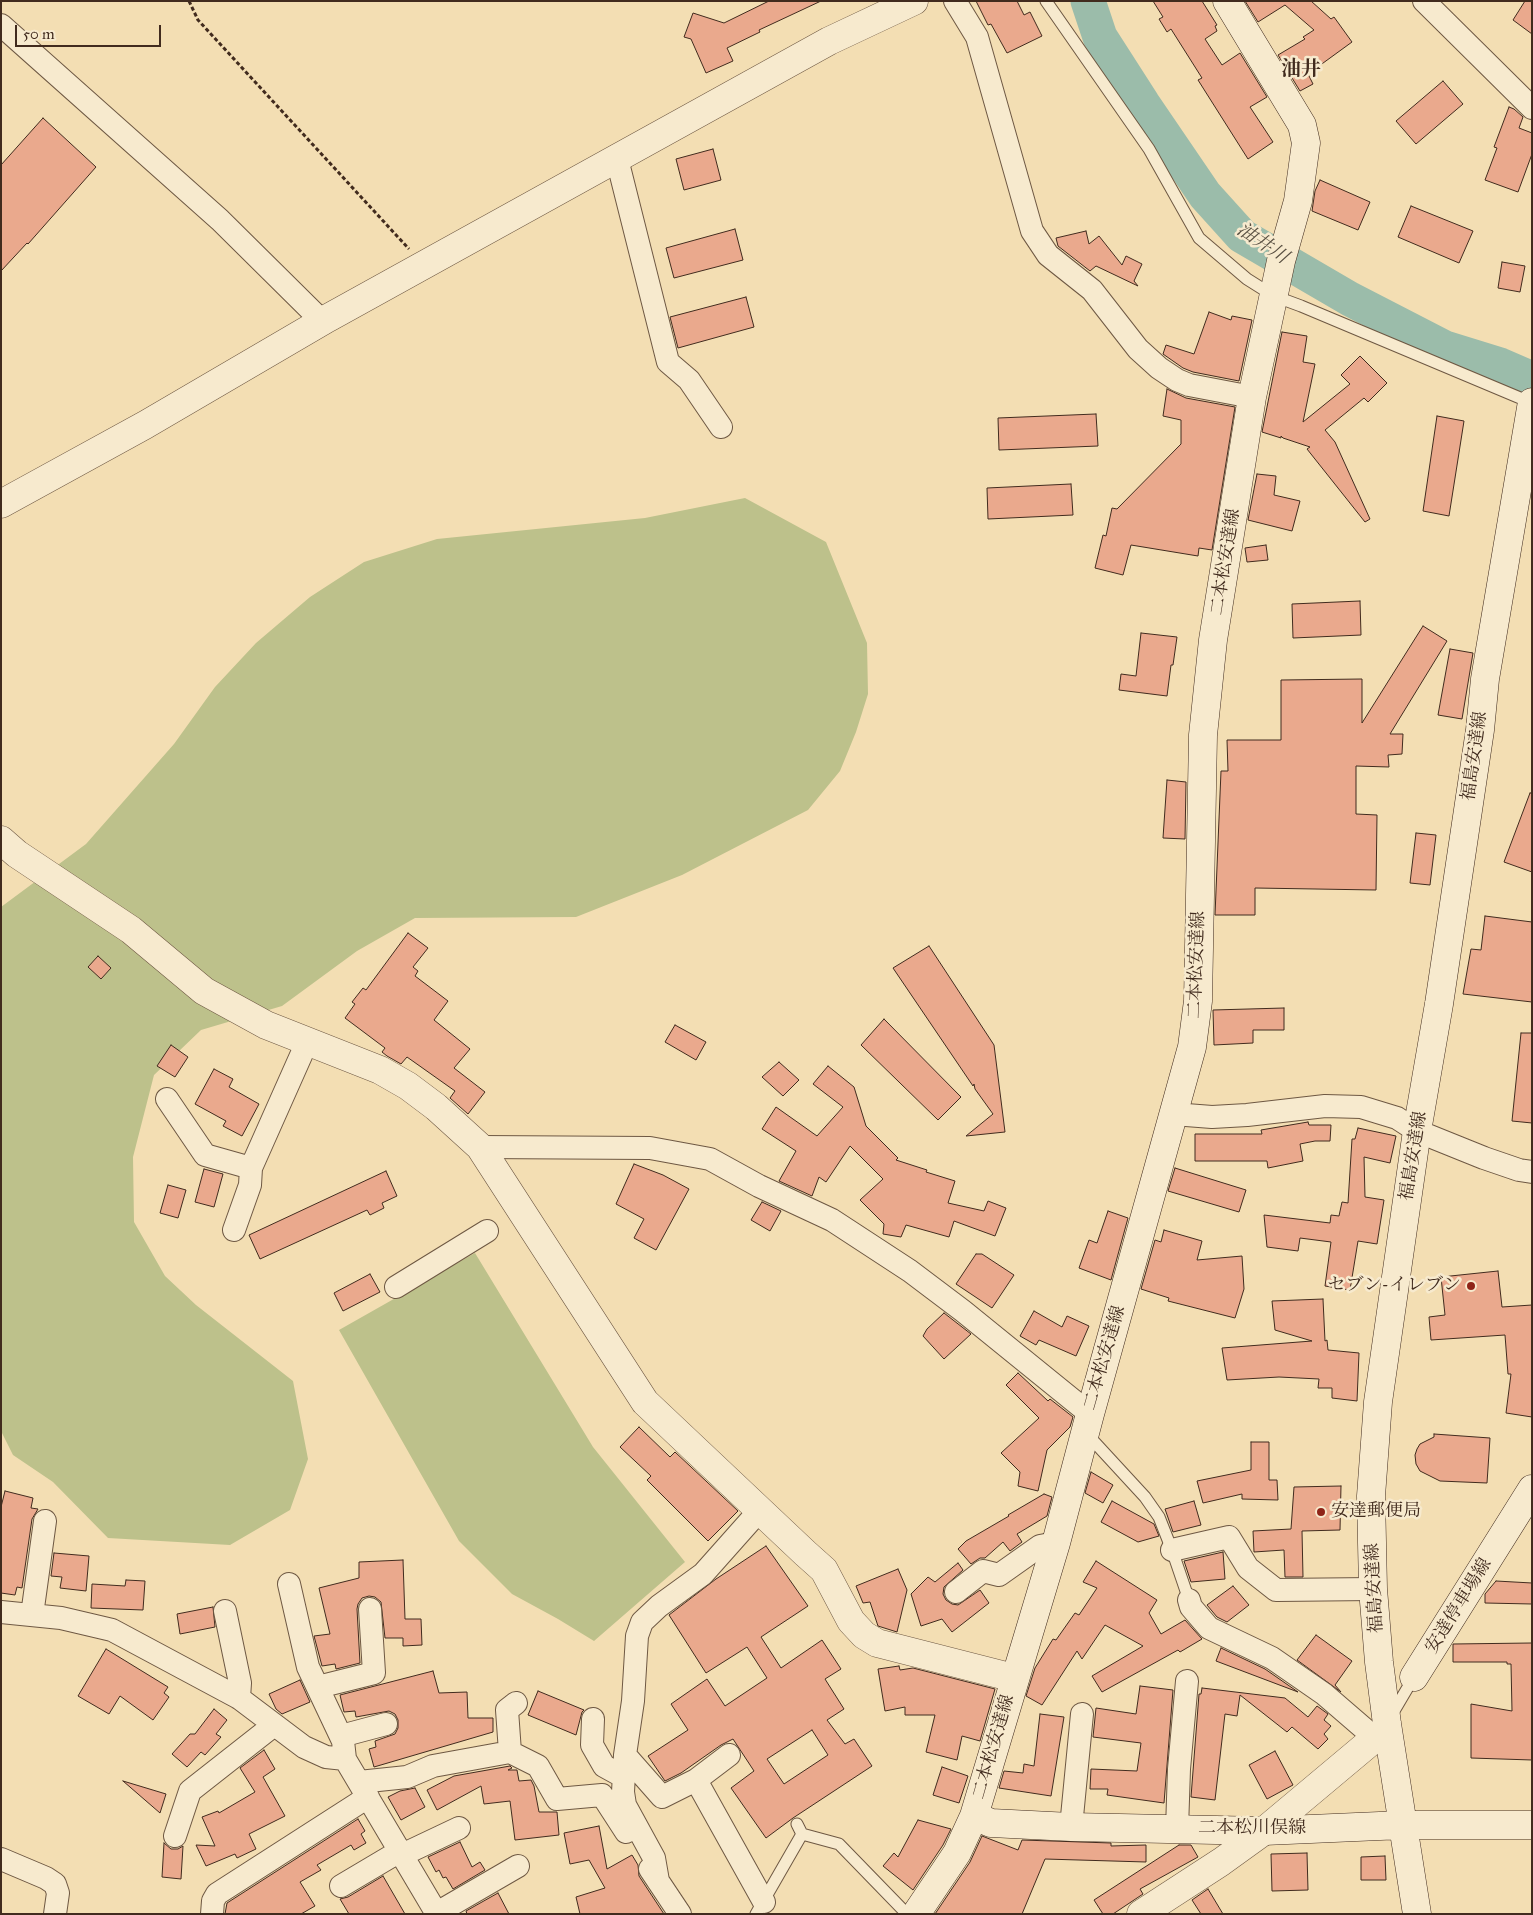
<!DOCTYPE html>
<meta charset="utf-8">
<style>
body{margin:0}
#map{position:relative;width:1533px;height:1915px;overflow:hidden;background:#f3deb3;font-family:"IM FELL Great Primer",serif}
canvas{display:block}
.frame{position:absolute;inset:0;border:2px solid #412b1e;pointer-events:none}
.scale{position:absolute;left:15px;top:25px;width:146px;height:22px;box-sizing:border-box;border:2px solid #412b1e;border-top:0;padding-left:6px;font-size:15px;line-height:18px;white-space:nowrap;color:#412b1e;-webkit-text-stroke:4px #f7eace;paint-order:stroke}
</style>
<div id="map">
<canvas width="1533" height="1915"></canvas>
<div class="frame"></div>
<div class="scale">50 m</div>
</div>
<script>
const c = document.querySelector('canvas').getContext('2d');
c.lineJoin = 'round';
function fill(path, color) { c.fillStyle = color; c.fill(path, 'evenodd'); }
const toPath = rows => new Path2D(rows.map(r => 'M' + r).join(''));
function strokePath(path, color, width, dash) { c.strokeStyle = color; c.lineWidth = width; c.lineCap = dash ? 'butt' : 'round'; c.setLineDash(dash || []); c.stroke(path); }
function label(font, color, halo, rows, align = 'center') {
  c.font = font + ' "IM FELL Great Primer","Noto Serif JP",serif'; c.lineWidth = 5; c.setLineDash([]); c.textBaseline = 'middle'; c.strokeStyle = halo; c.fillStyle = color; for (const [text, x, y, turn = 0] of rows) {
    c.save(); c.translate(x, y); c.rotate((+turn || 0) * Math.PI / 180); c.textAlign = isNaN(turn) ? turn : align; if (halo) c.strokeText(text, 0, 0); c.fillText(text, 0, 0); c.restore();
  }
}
const green = toPath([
 [745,498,826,542,867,643,868,694,856,732,840,771,808,810,682,875,576,917,415,918,357,951,282,1006,201,1030,154,1075,133,1157,134,1222,165,1276,196,1305,293,1381,308,1459,290,1510,230,1545,108,1538,53,1482,13,1455,1,1431,1,907,86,844,174,744,215,687,256,643,310,597,364,562,437,539,645,518],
 [475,1253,593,1447,685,1562,594,1641,558,1619,512,1594,459,1541,339,1330]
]);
const river = toPath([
 [1088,1,1100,37,1143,104,1205,195,1242,236,1350,299,1445,348,1500,365,1532,379]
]);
const building = toPath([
 [769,1,821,1,759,30,760,32,727,48,733,61,706,73,691,39,684,37,693,13,724,23,769,1],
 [976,1,1017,1,1024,15,1030,12,1042,36,1007,53,991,24,988,25,976,1],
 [1153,1,1202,1,1217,25,1215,26,1217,31,1205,39,1222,65,1240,53,1267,97,1250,107,1273,142,1248,159,1198,80,1202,78,1171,29,1167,32,1159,19,1163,17,1153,1],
 [1245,1,1311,1,1331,19,1334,17,1352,42,1308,74,1313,84,1300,91,1278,55,1305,39,1303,37,1314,30,1285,5,1258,22,1245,1],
 [1525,1,1532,1,1532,34,1513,20,1525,1],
 [1443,81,1463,104,1416,144,1396,121,1443,81],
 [1509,107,1514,109,1523,117,1519,128,1532,133,1532,154,1518,192,1485,180,1497,148,1494,147,1509,107],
 [43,118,96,167,28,244,27,243,1,271,1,165,43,118],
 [713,149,721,180,684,190,676,159,713,149],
 [1320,180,1370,202,1358,230,1312,211,1315,191,1320,180],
 [1411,206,1473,231,1459,263,1398,237,1411,206],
 [735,229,743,260,674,278,666,248,735,229],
 [1086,231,1089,244,1099,236,1122,265,1126,256,1142,264,1134,281,1138,286,1096,266,1090,271,1058,246,1056,238,1086,231],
 [1502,262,1525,266,1520,292,1498,288,1502,262],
 [746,297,754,327,678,348,670,317,746,297],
 [1209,312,1231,320,1232,316,1252,320,1239,381,1193,372,1183,368,1163,354,1166,345,1194,354,1209,312],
 [1282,332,1307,336,1303,362,1315,364,1303,422,1350,384,1341,375,1360,356,1387,383,1368,402,1364,398,1325,430,1335,442,1370,519,1365,522,1307,449,1310,447,1283,438,1281,436,1281,438,1262,432,1282,332],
 [1167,389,1186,398,1235,407,1212,550,1199,548,1198,556,1131,545,1123,575,1095,568,1103,535,1106,536,1112,508,1117,509,1181,444,1181,420,1163,416,1167,389],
 [1096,414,1098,446,999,450,998,418,1096,414],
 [1437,416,1464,421,1449,516,1423,511,1437,416],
 [1257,474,1276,476,1274,495,1300,501,1292,531,1248,520,1257,474],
 [1071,484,1073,515,988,519,987,488,1071,484],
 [1266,545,1268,560,1247,562,1245,548,1266,545],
 [1360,601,1361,635,1293,638,1292,604,1360,601],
 [1423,626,1447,641,1390,734,1403,734,1402,754,1388,755,1389,767,1356,766,1356,814,1377,815,1376,890,1255,888,1255,915,1215,915,1221,771,1228,771,1227,740,1281,740,1281,680,1362,679,1362,723,1423,626],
 [1141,633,1177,637,1173,665,1171,665,1167,696,1119,690,1121,674,1136,676,1141,633],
 [1450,649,1473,653,1462,719,1438,715,1450,649],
 [1167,780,1186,782,1185,839,1163,838,1167,780],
 [1530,793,1532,793,1532,872,1504,862,1530,793],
 [1416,833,1436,835,1430,885,1410,883,1416,833],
 [1485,916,1532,922,1532,1002,1463,994,1471,949,1481,950,1485,916],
 [408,933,428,948,413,967,418,971,415,976,448,1001,434,1020,470,1049,454,1068,485,1092,468,1114,450,1098,455,1091,407,1057,401,1064,387,1056,382,1052,385,1048,345,1018,355,1004,352,1002,363,988,366,990,408,933],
 [929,946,994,1045,1005,1132,966,1136,993,1114,975,1089,974,1084,973,1086,893,968,929,946],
 [98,956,111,968,101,979,88,967,98,956],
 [1284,1008,1284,1030,1253,1030,1253,1043,1214,1045,1213,1010,1284,1008],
 [884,1019,961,1097,938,1120,861,1045,884,1019],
 [675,1025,706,1042,696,1060,665,1042,675,1025],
 [1521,1033,1532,1033,1532,1123,1512,1121,1521,1033],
 [171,1045,188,1057,175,1077,157,1066,171,1045],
 [779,1062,799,1080,783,1096,762,1077,779,1062],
 [828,1066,854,1087,866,1126,898,1158,896,1160,927,1170,926,1172,955,1181,948,1203,984,1211,988,1201,1006,1208,995,1236,954,1221,949,1237,906,1225,901,1237,883,1234,884,1224,860,1200,883,1179,850,1146,826,1182,819,1177,812,1196,779,1181,796,1151,762,1129,776,1107,817,1136,843,1107,813,1084,828,1066],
 [214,1069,233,1079,229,1087,259,1104,242,1136,223,1126,226,1121,195,1104,214,1069],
 [1308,1122,1309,1125,1331,1125,1330,1141,1315,1141,1300,1144,1303,1161,1268,1168,1267,1161,1195,1161,1195,1134,1262,1134,1261,1130,1308,1122],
 [1358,1128,1396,1136,1390,1163,1364,1157,1365,1197,1384,1200,1377,1244,1358,1241,1350,1290,1325,1286,1331,1242,1300,1238,1298,1251,1267,1247,1264,1215,1330,1223,1331,1215,1339,1216,1342,1202,1348,1203,1352,1139,1355,1139,1358,1128],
 [634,1164,663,1175,689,1189,656,1250,634,1238,644,1219,616,1204,634,1164],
 [1175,1168,1246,1190,1239,1212,1168,1191,1175,1168],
 [204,1169,223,1174,214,1207,195,1202,204,1169],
 [386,1171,397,1196,382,1203,384,1208,370,1215,367,1210,260,1259,249,1235,386,1171],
 [168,1185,186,1190,178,1218,160,1213,168,1185],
 [762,1202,781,1211,770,1231,751,1220,762,1202],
 [1108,1211,1128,1218,1111,1280,1079,1268,1089,1240,1097,1243,1108,1211],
 [1164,1230,1202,1241,1197,1260,1242,1256,1244,1289,1235,1318,1168,1301,1169,1298,1141,1289,1155,1240,1161,1242,1164,1230],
 [976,1254,982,1254,1014,1275,992,1308,956,1284,976,1254],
 [1498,1271,1502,1307,1532,1305,1532,1417,1506,1413,1511,1374,1508,1374,1505,1335,1431,1340,1429,1317,1445,1315,1441,1277,1498,1271],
 [370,1274,380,1292,343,1311,334,1293,370,1274],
 [1323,1299,1325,1341,1327,1340,1328,1350,1359,1353,1357,1401,1332,1398,1332,1388,1318,1388,1319,1379,1279,1377,1227,1380,1222,1348,1312,1341,1275,1330,1272,1301,1323,1299],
 [1034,1311,1062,1327,1067,1316,1089,1326,1076,1356,1039,1340,1036,1345,1020,1336,1034,1311],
 [944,1313,971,1334,944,1359,923,1336,927,1329,944,1313],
 [1018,1373,1048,1401,1050,1399,1073,1417,1070,1427,1047,1450,1038,1491,1018,1486,1020,1472,1001,1453,1039,1418,1006,1385,1018,1373],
 [639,1427,670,1457,675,1452,738,1511,708,1541,647,1480,651,1476,620,1447,639,1427],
 [1434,1434,1490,1438,1487,1483,1440,1481,1420,1471,1416,1464,1415,1455,1417,1449,1420,1444,1434,1437,1434,1434],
 [1251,1442,1269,1442,1269,1480,1277,1480,1278,1500,1242,1499,1242,1494,1203,1503,1197,1481,1251,1470,1251,1442],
 [1091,1472,1113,1485,1103,1503,1085,1493,1091,1472],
 [1341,1486,1340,1530,1302,1531,1303,1577,1285,1577,1284,1550,1254,1552,1253,1531,1291,1529,1294,1487,1341,1486],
 [5,1491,33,1498,31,1508,38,1509,32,1519,22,1588,17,1587,15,1595,1,1593,1,1507,5,1491],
 [1044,1494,1052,1497,1047,1516,1017,1534,1022,1542,1010,1551,1003,1542,985,1558,980,1558,971,1564,958,1549,966,1541,1009,1516,1008,1515,1044,1494],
 [1112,1501,1154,1524,1159,1536,1138,1542,1101,1522,1112,1501],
 [1194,1501,1201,1525,1173,1532,1165,1509,1194,1501],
 [766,1546,808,1606,761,1637,781,1668,822,1640,841,1669,825,1679,844,1709,827,1720,845,1744,854,1739,872,1766,793,1818,766,1838,731,1788,754,1771,733,1739,721,1745,681,1773,665,1781,648,1756,688,1730,671,1704,707,1679,725,1706,767,1678,747,1647,706,1673,669,1615,716,1579,766,1546],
 [812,1730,828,1755,784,1784,767,1759,812,1730],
 [1223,1552,1225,1579,1191,1582,1184,1561,1223,1552],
 [54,1553,89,1556,86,1591,60,1588,62,1577,51,1576,54,1553],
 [403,1560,405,1619,421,1619,422,1645,403,1646,403,1638,385,1638,381,1602,375,1597,369,1596,362,1598,358,1604,357,1609,360,1663,336,1669,335,1664,322,1666,314,1636,330,1634,319,1588,359,1578,359,1562,403,1560],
 [1096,1561,1157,1600,1149,1613,1161,1634,1185,1620,1202,1639,1180,1652,1178,1650,1102,1692,1092,1676,1143,1646,1105,1625,1082,1659,1077,1651,1042,1705,1026,1696,1035,1668,1053,1639,1056,1640,1075,1613,1079,1615,1097,1588,1083,1582,1096,1561],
 [958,1563,963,1570,944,1587,943,1594,946,1600,952,1604,958,1605,980,1590,989,1603,952,1632,942,1619,921,1626,911,1594,928,1577,935,1582,958,1563],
 [898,1569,907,1590,897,1632,878,1626,870,1602,863,1603,856,1586,898,1569],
 [126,1580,145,1581,143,1610,91,1608,92,1584,125,1586,126,1580],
 [1496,1581,1532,1583,1532,1604,1485,1603,1485,1594,1496,1581],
 [1233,1586,1249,1605,1227,1622,1217,1617,1207,1605,1233,1586],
 [213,1607,215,1627,180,1634,177,1614,213,1607],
 [1316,1635,1352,1661,1335,1685,1341,1692,1297,1660,1316,1635],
 [1532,1643,1532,1760,1471,1758,1471,1704,1512,1711,1511,1664,1507,1664,1507,1662,1453,1662,1453,1644,1532,1643],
 [1221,1648,1265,1669,1298,1692,1216,1661,1221,1648],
 [106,1649,168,1687,164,1693,169,1697,153,1720,120,1696,109,1714,78,1696,106,1649],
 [899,1666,900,1670,913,1668,995,1689,980,1741,962,1736,957,1760,926,1752,935,1715,905,1715,905,1707,885,1711,878,1669,899,1666],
 [433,1671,439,1693,467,1692,468,1718,493,1718,493,1732,374,1767,369,1749,376,1747,375,1741,395,1734,398,1728,398,1720,395,1714,389,1711,356,1717,355,1711,344,1712,340,1695,433,1671],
 [300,1680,310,1702,282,1714,276,1709,269,1694,300,1680],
 [1140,1686,1173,1690,1164,1803,1107,1795,1108,1789,1090,1789,1091,1769,1137,1771,1141,1743,1093,1737,1096,1708,1136,1714,1140,1686],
 [1202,1688,1285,1698,1308,1717,1317,1706,1328,1714,1324,1720,1331,1726,1324,1734,1328,1739,1318,1749,1292,1727,1287,1732,1240,1695,1237,1716,1225,1714,1215,1800,1191,1797,1199,1694,1201,1694,1202,1688],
 [538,1691,584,1710,582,1712,576,1735,528,1715,538,1691],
 [214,1709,227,1720,216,1734,221,1737,205,1755,201,1752,187,1767,172,1754,190,1734,195,1734,214,1709],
 [1040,1714,1064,1717,1051,1796,999,1788,1004,1771,1023,1773,1024,1764,1034,1766,1040,1714],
 [264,1750,275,1769,263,1777,285,1816,249,1834,256,1849,237,1858,235,1854,206,1866,196,1845,215,1846,202,1817,218,1811,219,1813,255,1792,240,1768,264,1750],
 [1275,1751,1293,1785,1267,1799,1249,1765,1275,1751],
 [510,1766,512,1768,508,1770,517,1770,519,1781,531,1780,534,1786,539,1812,557,1812,559,1835,515,1840,510,1801,484,1804,481,1786,437,1810,427,1790,454,1776,510,1766],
 [942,1767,968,1776,959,1803,933,1795,942,1767],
 [123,1781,166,1794,160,1813,123,1781],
 [415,1788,425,1807,401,1820,388,1797,400,1791,415,1788],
 [358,1819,365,1831,361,1834,366,1843,354,1850,351,1845,317,1865,321,1870,300,1882,315,1906,301,1914,225,1914,227,1903,358,1819],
 [918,1820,951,1829,943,1845,913,1890,883,1866,894,1853,898,1857,918,1820],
 [599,1826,607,1869,632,1855,638,1865,639,1876,664,1914,580,1914,576,1897,605,1888,589,1860,570,1864,564,1833,599,1826],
 [982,1836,1018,1850,1022,1840,1111,1843,1111,1846,1146,1845,1146,1862,1045,1859,1022,1914,935,1914,970,1862,982,1836],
 [460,1842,472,1867,480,1862,485,1870,453,1889,446,1877,443,1878,439,1870,436,1872,428,1857,460,1842],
 [164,1843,171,1849,178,1849,183,1846,181,1879,162,1877,164,1843],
 [1179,1845,1191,1845,1198,1857,1140,1889,1143,1894,1113,1914,1103,1914,1094,1900,1179,1845],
 [1307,1853,1308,1890,1272,1891,1271,1854,1307,1853],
 [1385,1856,1386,1880,1361,1880,1361,1857,1385,1856],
 [383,1876,405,1914,349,1914,340,1899,348,1897,383,1876],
 [1208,1889,1223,1914,1201,1914,1192,1900,1208,1889],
 [498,1893,509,1914,467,1914,466,1911,498,1893]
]);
const path = toPath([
 [189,1,198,20,409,249]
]);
const service = toPath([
 [1046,1,1149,149,1199,238,1247,279,1274,296,1301,306,1532,403],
 [1086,1433,1145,1497,1159,1517,1172,1550,1189,1600],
 [1391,1716,1414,1677],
 [802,1834,839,1844,907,1914],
 [756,1914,802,1834,797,1824]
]);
const minor = toPath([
 [955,1,977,37,1032,231,1048,255,1092,290,1138,349,1159,368,1177,380,1189,385,1252,397],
 [1424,1,1532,108],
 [1,25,220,220,323,322],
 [617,159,668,362,689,380,721,427],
 [167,1099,205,1155,251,1168],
 [1173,1114,1212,1117,1247,1115,1325,1106,1361,1107,1397,1118,1417,1131,1484,1158,1519,1170,1532,1172],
 [480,1147,650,1148,710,1159,759,1186,832,1220,910,1271,963,1311,1090,1414],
 [234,1230,250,1185,251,1168,307,1042],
 [396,1287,487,1231],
 [1172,1550,1229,1537,1248,1568,1276,1590,1373,1589],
 [289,1584,308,1667,343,1741,345,1759],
 [956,1592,983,1571,999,1575,1040,1546,1056,1543],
 [1189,1600,1191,1607,1209,1628,1272,1658,1324,1694,1375,1738],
 [225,1611,240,1683,239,1698],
 [1,1612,61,1618,112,1630,239,1698,304,1747,326,1757,345,1759,437,1914],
 [32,1615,45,1521],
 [318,1687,374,1673,370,1609],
 [593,1719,592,1745,604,1766,624,1777],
 [341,1736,386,1724],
 [510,1752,507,1710,516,1703],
 [625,1755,662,1797,696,1780,729,1755],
 [696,1780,764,1902],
 [359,1782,407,1777,433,1766,510,1752,538,1766,557,1799,602,1795,626,1832],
 [1071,1827,1082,1714],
 [1177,1829,1179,1769,1187,1681],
 [175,1836,190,1791,274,1725],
 [402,1855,459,1828],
 [1,1859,46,1878,55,1884,58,1893,55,1914],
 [650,1869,680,1914],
 [658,1881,654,1858,625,1805,623,1792,625,1755,633,1701,637,1636,642,1622,659,1606,703,1574,759,1511],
 [341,1886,400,1851],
 [437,1913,518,1866],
 [212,1914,213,1901,217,1894,368,1797]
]);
const tertiary = toPath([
 [1,504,145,425,328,318,829,41,914,1],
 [1,840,17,854,131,930,204,991,266,1025,380,1070,408,1086,436,1107,480,1147,645,1402,805,1553,824,1570,851,1621,864,1635,877,1643,1014,1678],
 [1141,1914,1221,1862,1264,1831,1375,1738]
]);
const secondary = toPath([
 [1414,1677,1532,1489],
 [974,1816,991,1823,1071,1827,1264,1831,1403,1825,1532,1825],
 [916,1914,957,1853,974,1816,1056,1543,1090,1414,1192,1047,1198,1001,1203,735,1213,640,1252,397,1281,261,1298,201,1306,143,1302,125,1227,1],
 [1417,1914,1387,1724,1379,1662,1373,1589,1371,1496,1378,1402,1417,1131,1439,1004,1480,730,1485,679,1532,402]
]);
const markers = [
 [1471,1286,5,"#8f2418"],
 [1321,1512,5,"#8f2418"]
];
const streetNames = [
 ["二本松安達線",1226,562,-81],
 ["福島安達線",1475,756,-82],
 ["二本松安達線",1197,965,-88],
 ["福島安達線",1414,1156,-81],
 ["二本松安達線",1105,1358,-74],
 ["福島安達線",1375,1588,-93],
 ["安達停車場線",1459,1606,-58],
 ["二本松安達線",994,1747,-74],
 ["二本松川俣線",1252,1829]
];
const poiNames = [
 ["セブン-イレブン",1461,1286],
 ["安達郵便局",1331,1512,"left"]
];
const waterNames = [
 ["油井川",1262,244,34]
];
const quarterNames = [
 ["油井",1301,70]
];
fill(green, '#bdc18b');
strokePath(river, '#9bbcaa', 35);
fill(building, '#eaa98d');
strokePath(building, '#412b1e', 1);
strokePath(service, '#6e5843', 13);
strokePath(minor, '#6e5843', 24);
strokePath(tertiary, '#6e5843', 29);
strokePath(secondary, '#412b1e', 29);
strokePath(path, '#412b1e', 3, [4, 2.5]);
strokePath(service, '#f7eace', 11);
strokePath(minor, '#f7eace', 22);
strokePath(tertiary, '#f7eace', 28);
strokePath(secondary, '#f7eace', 28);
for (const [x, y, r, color] of markers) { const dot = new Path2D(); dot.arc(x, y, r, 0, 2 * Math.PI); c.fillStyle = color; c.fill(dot); strokePath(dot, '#f7eace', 2); }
label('18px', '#412b1e', '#f7eace', streetNames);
label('18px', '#412b1e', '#f7eace', poiNames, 'right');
label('italic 19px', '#584f41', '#f7eace', waterNames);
label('bold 20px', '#412b1e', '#f7eace', quarterNames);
</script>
